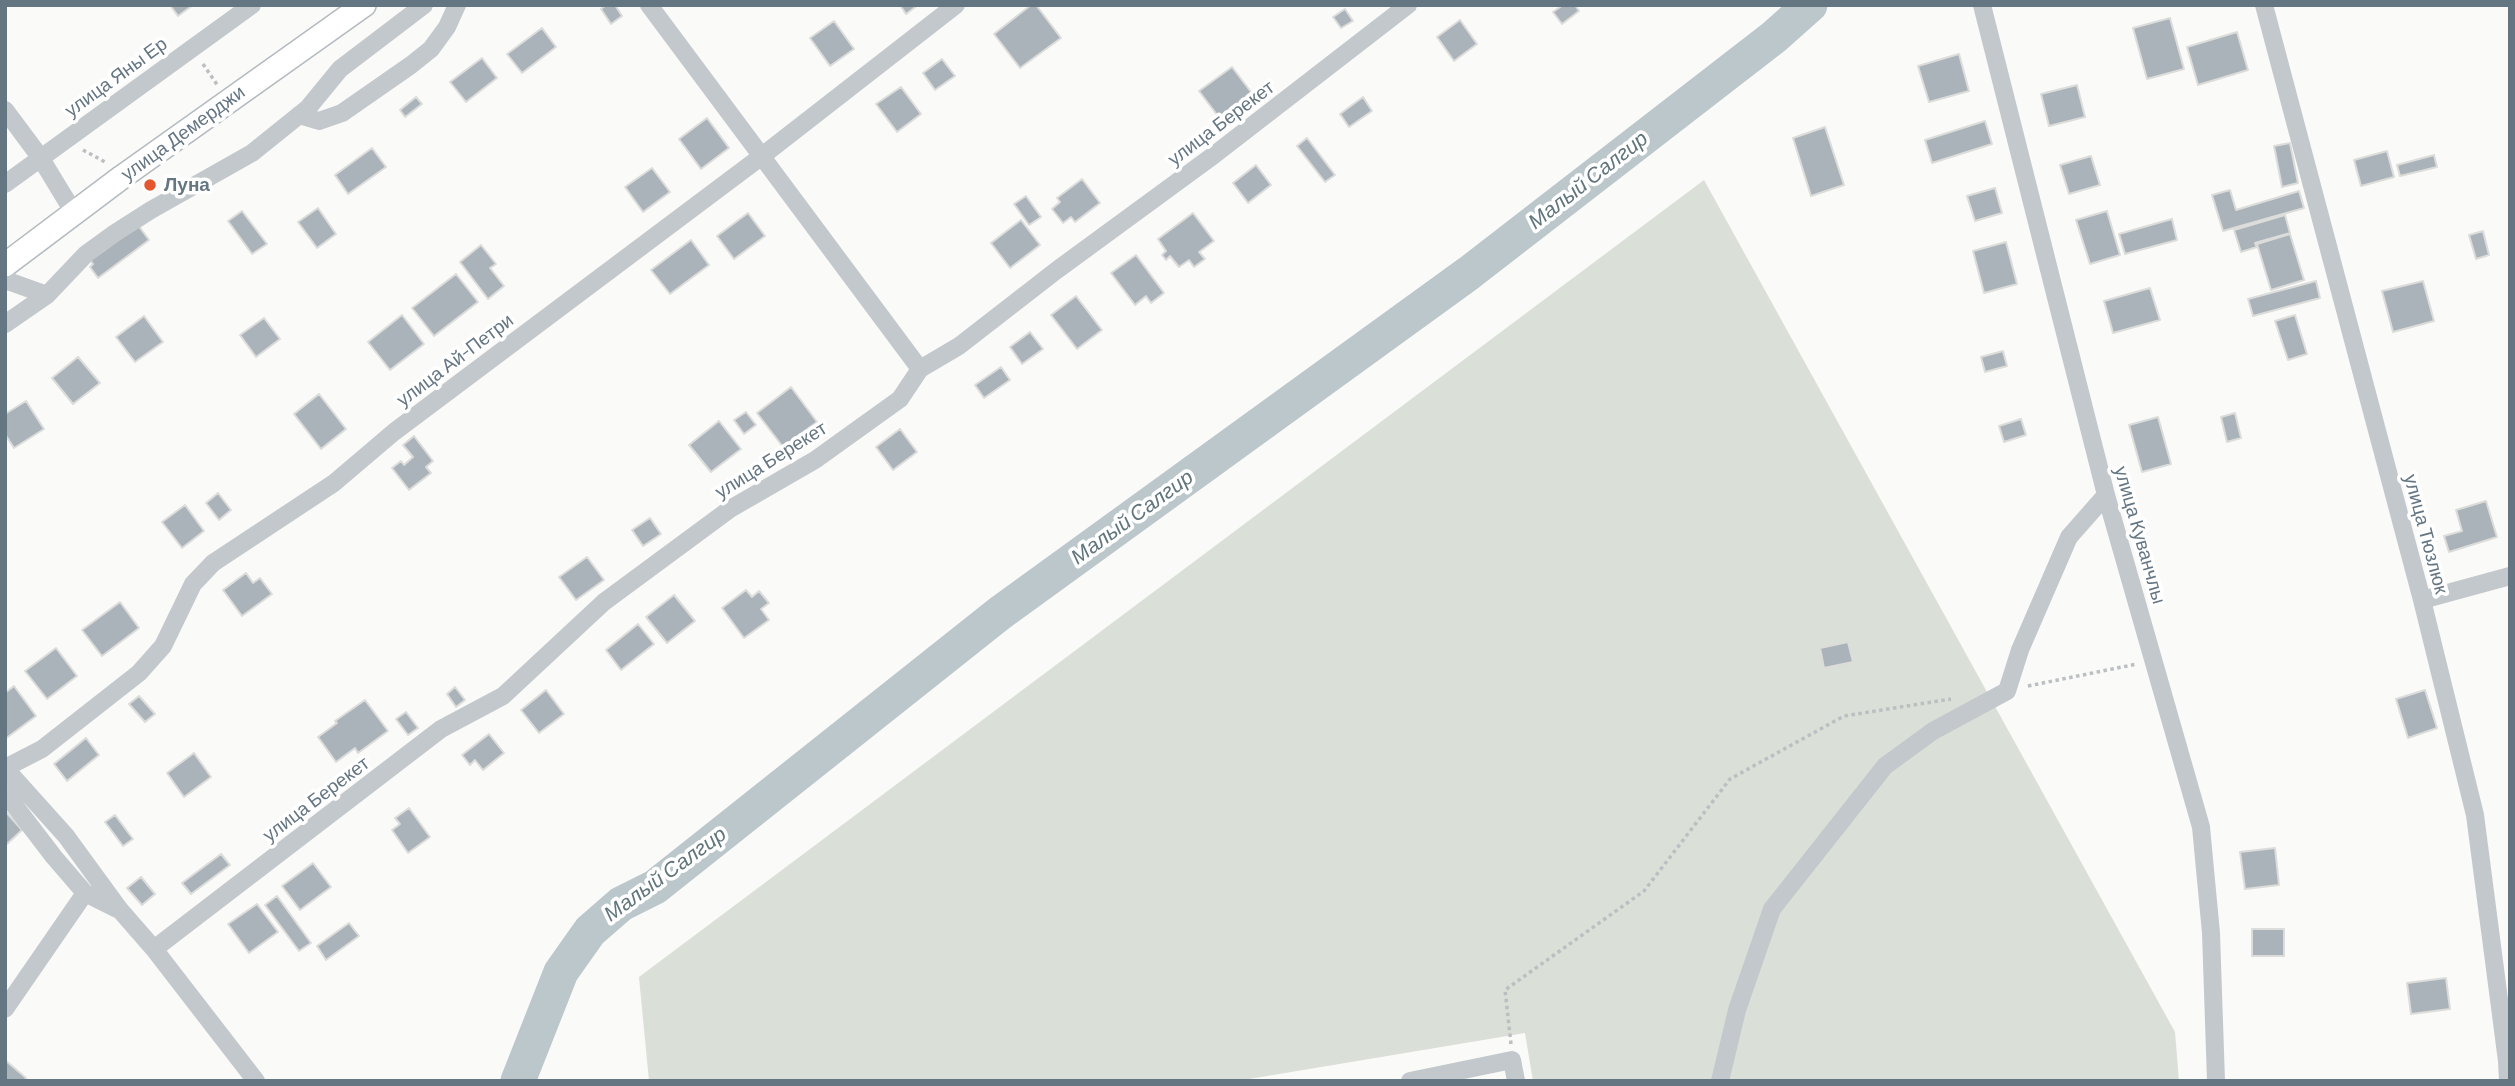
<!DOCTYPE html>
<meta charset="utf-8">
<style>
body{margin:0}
#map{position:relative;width:2515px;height:1086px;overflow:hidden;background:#fafaf8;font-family:Barlow,sans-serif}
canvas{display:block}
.frame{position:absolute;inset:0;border:7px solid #657683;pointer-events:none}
</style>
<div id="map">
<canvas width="2515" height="1086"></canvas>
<div class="frame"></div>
</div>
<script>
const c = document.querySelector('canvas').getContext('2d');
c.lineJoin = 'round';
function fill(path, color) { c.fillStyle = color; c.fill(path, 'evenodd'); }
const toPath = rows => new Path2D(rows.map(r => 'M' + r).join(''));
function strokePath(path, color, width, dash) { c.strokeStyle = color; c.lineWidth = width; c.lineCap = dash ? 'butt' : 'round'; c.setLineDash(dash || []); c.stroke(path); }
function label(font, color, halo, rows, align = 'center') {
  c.font = font + ' Barlow,sans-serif'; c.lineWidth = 7; c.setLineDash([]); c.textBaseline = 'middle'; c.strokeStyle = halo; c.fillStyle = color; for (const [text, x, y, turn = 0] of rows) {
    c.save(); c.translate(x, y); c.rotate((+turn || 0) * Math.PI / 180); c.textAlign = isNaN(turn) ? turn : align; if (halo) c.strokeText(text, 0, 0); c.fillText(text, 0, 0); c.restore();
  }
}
const green = toPath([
 [1704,180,2175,1032,2179,1081,1533,1081,1525,1033,1237,1081,649,1081,639,977]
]);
const river = toPath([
 [518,1081,561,972,590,931,621,904,655,887,1000,613,1469,273,1774,37,1810,5]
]);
const building = toPath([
 [170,5,193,5,178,16,170,5],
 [606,5,615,5,622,16,611,24,601,9,606,5],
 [900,5,918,5,906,14,900,5],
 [1031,5,1036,5,1061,38,1020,68,994,34,1031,5],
 [1563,5,1575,5,1579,11,1562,24,1553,12,1563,5],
 [1345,9,1353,21,1341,28,1333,17,1345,9],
 [2170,18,2184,69,2147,79,2133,28,2170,18],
 [1460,20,1477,44,1454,61,1437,37,1460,20],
 [834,21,854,49,830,66,810,38,834,21],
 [542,28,556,47,522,73,507,54,542,28],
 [2237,32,2248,70,2198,85,2187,47,2237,32],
 [1959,54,1969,91,1929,102,1918,66,1959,54],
 [482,58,497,78,466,102,450,82,482,58],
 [942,59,955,76,935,90,923,73,942,59],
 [1232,67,1254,96,1221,120,1199,91,1232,67],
 [2077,85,2085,117,2049,126,2041,94,2077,85],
 [901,87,921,114,897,132,876,104,901,87],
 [416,97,422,104,405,117,400,110,416,97],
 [1363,97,1372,111,1349,127,1340,114,1363,97],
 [707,118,729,148,701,169,679,139,707,118],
 [1985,121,1992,144,1932,163,1925,140,1985,121],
 [1825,127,1844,185,1811,196,1793,138,1825,127],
 [1307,138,1335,175,1325,182,1297,146,1307,138],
 [2290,143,2298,183,2282,187,2274,146,2290,143],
 [372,148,386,167,348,194,335,175,372,148],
 [2387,151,2394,177,2361,186,2354,160,2387,151],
 [2434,155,2437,167,2400,176,2397,165,2434,155],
 [2091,156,2100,185,2069,194,2060,165,2091,156],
 [1256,165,1271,185,1248,203,1233,183,1256,165],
 [652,168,670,192,643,212,625,187,652,168],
 [1082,179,1100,203,1075,222,1071,217,1063,223,1052,209,1060,202,1057,198,1082,179],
 [1995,188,2002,213,1975,221,1967,196,1995,188],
 [2230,190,2236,210,2299,191,2304,208,2223,231,2212,195,2230,190],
 [1026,196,1041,217,1029,225,1014,204,1026,196],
 [318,208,336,234,317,248,298,222,318,208],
 [242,211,267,244,252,254,228,221,242,211],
 [2107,211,2120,255,2090,264,2076,220,2107,211],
 [748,213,765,236,734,259,717,236,748,213],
 [1193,213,1214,241,1199,252,1205,259,1194,267,1189,260,1179,267,1170,256,1166,260,1162,255,1166,251,1158,239,1193,213],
 [2285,215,2290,233,2255,243,2257,247,2241,252,2234,230,2285,215],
 [2172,219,2177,240,2125,254,2119,234,2172,219],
 [1021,220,1040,245,1010,268,991,243,1021,220],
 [135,221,149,240,98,278,90,267,93,264,88,257,135,221],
 [2483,231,2489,255,2476,259,2469,235,2483,231],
 [2290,234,2304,280,2271,290,2257,244,2290,234],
 [691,240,709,265,670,294,651,270,691,240],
 [2006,242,2017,284,1984,293,1973,251,2006,242],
 [481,245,496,264,490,268,504,286,488,299,460,262,481,245],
 [1136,255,1164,293,1151,303,1146,296,1135,305,1111,273,1136,255],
 [456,274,478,302,434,336,412,308,456,274],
 [2316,281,2320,298,2253,316,2248,299,2316,281],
 [2423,281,2434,321,2393,332,2382,291,2423,281],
 [2150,288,2160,320,2113,333,2104,301,2150,288],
 [1076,296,1102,330,1077,349,1051,315,1076,296],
 [402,315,424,344,390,370,368,342,402,315],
 [2295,315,2307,354,2288,360,2275,321,2295,315],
 [144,316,163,342,135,362,116,337,144,316],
 [264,318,280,339,256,357,240,335,264,318],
 [1030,332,1043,349,1022,364,1010,347,1030,332],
 [2003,351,2007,366,1985,372,1981,357,2003,351],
 [78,357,100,383,73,404,52,378,78,357],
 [1001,367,1010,380,984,398,975,385,1001,367],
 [791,387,817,422,783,447,757,413,791,387],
 [319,394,346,429,321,449,294,414,319,394],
 [26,401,44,429,14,448,5,434,5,414,26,401],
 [746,412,756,425,744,434,734,420,746,412],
 [2235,413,2241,438,2227,442,2221,417,2235,413],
 [2158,417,2171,464,2142,472,2129,425,2158,417],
 [2021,419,2026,435,2004,442,1999,426,2021,419],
 [719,421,741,449,711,472,689,445,719,421],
 [900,429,917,452,893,470,876,447,900,429],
 [414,436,433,461,426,467,431,473,409,490,392,468,401,461,404,465,413,457,403,445,414,436],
 [218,493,231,510,219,520,206,503,218,493],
 [2486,501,2497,537,2449,552,2444,536,2462,531,2456,510,2486,501],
 [185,505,204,531,182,548,162,522,185,505],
 [650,518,661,534,643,546,632,530,650,518],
 [587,557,604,580,576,600,559,577,587,557],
 [246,573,253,583,260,578,272,594,242,616,223,590,246,573],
 [746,590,752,597,759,591,769,603,761,609,769,620,744,638,722,608,746,590],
 [674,595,695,621,667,643,646,617,674,595],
 [120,602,139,628,102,656,82,630,120,602],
 [638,624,654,644,621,670,606,650,638,624],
 [1848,642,1853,662,1824,668,1820,648,1848,642],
 [56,648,77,676,47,699,25,671,56,648],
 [14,686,36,716,5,739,5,693,14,686],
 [455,687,465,700,456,707,447,694,455,687],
 [546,690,564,714,539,733,521,710,546,690],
 [2425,690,2437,728,2408,738,2396,699,2425,690],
 [139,696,155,714,145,722,129,704,139,696],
 [365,700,388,731,358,753,355,748,336,762,318,737,337,723,335,721,365,700],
 [406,712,418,728,408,735,396,719,406,712],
 [489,734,504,753,483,770,475,760,470,765,462,755,489,734],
 [86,738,99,755,67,781,54,764,86,738],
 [194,753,211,777,184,797,167,773,194,753],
 [409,808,430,837,408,853,392,830,400,824,395,818,409,808],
 [5,811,22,830,7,844,5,842,5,811],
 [115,815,133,839,123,846,105,822,115,815],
 [2275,848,2279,885,2245,889,2240,852,2275,848],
 [221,854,230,865,191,894,182,883,221,854],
 [313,863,331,887,300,910,282,886,313,863],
 [141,877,155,894,142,905,127,888,141,877],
 [277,896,311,943,299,951,265,905,277,896],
 [257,904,278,932,249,953,228,924,257,904],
 [349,923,359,936,326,960,317,946,349,923],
 [2252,929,2284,929,2284,956,2252,956,2252,929],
 [2446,978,2450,1009,2411,1014,2407,983,2446,978],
 [5,1060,26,1078,24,1081,5,1081,5,1060]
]);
const path = toPath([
 [203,64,218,86],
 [83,150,107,163],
 [2028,686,2137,664],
 [1511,1044,1505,990,1644,891,1730,779,1844,716,1951,699]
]);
const street = toPath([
 [649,5,920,369],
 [1982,5,2106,495,2201,827,2211,933,2216,1081],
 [2264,5,2422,600,2475,815,2507,1061,2508,1081],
 [5,110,40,157,74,213],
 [299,115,319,121,342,113,411,65,431,49,447,27,457,5],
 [5,184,252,5],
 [5,280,47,295],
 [5,324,47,295,86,254,115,233,151,210,252,153,308,108,340,69,424,5],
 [2422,600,2510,576],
 [5,768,42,749,139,673,163,646,193,584,213,563,334,483,394,432,762,156,956,5],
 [5,768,66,836,120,910,154,949,256,1081],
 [5,793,54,857,85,893,117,909],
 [154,949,441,729,503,696,604,602,730,509,815,460,900,399,920,369,959,346,1057,270,1214,155,1408,5],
 [5,1009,85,893],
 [1410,1081,1512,1060,1516,1081],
 [1720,1081,1737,1010,1772,909,1885,766,1933,731,2007,691,2020,650,2069,537,2106,495]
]);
const secondary = toPath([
 [5,265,122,177,364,5]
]);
const markers = [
 [150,185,7,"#e4572e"]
];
const streetNames = [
 ["улица Яны Ер",116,77,-36],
 ["улица Берекет",1221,123,-37],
 ["улица Демерджи",183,133,-36],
 ["улица Ай-Петри",455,360,-37],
 ["улица Берекет",771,460,-32],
 ["улица Тюзлюк",2426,534,75],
 ["улица Куванчлы",2140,535,74],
 ["улица Берекет",316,799,-37]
];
const poiNames = [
 ["Луна",164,185]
];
const waterNames = [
 ["Малый Салгир",1588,180,-38],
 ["Малый Салгир",1132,517,-36],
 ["Малый Салгир",665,874,-36]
];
fill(green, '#dadfd7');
strokePath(river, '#bbc7cb', 35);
fill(building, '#aab3b9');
strokePath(building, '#dcdcda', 2);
strokePath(secondary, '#b3babf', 26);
strokePath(path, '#bbbfc2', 3.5, [3.5, 3.5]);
strokePath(street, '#c3c8cc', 18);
strokePath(secondary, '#fff', 23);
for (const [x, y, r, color] of markers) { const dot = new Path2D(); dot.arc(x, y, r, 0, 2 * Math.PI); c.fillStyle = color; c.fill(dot); strokePath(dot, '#fff', 2.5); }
label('19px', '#657683', '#fff', streetNames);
label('bold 19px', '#657683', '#fff', poiNames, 'left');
label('italic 21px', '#60757c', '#fff', waterNames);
</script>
